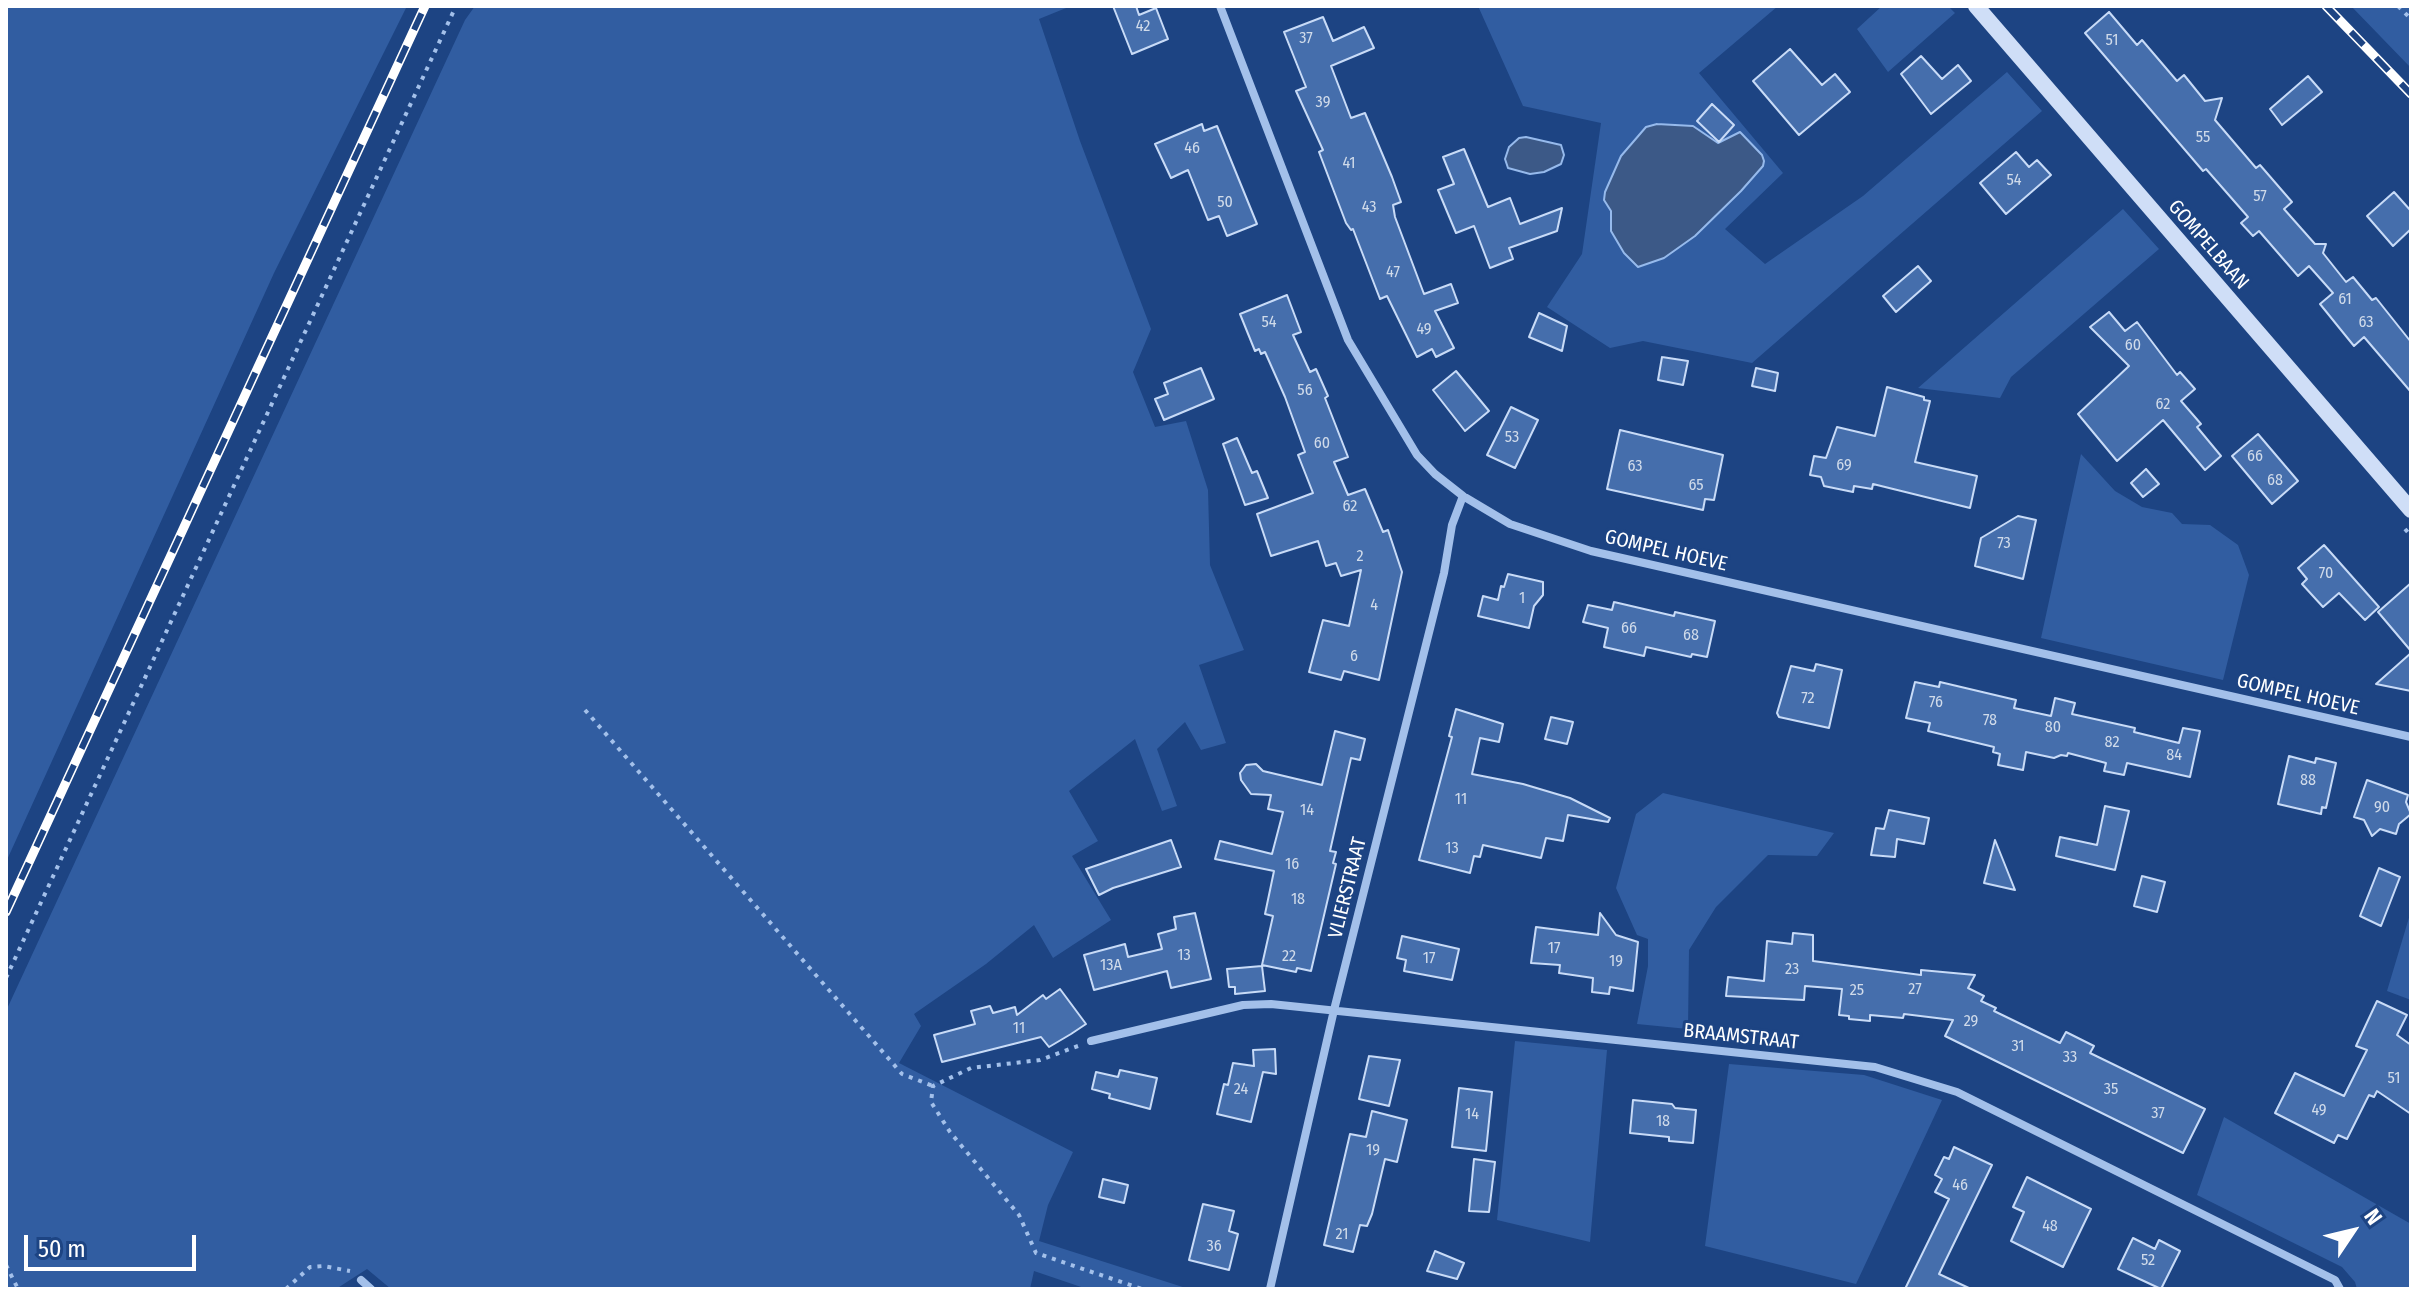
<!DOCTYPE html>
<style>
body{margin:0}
#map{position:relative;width:2417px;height:1295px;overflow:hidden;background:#1d4483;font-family:"Fira Sans Condensed",sans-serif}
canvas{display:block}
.frame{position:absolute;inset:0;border:8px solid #fff;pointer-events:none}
.north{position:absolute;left:2313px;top:1191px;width:80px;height:80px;-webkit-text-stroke:6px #1d4483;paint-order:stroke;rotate:55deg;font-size:22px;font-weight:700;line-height:32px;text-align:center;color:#fff}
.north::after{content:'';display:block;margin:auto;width:28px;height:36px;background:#fff;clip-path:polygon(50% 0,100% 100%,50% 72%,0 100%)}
.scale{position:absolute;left:24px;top:1235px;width:172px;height:36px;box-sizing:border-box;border:4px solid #fff;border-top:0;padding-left:10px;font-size:24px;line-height:28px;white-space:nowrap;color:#fff;-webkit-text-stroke:6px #1d4483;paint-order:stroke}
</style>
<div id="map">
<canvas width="2417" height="1295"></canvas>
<div class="frame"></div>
<div class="north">N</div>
<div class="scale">50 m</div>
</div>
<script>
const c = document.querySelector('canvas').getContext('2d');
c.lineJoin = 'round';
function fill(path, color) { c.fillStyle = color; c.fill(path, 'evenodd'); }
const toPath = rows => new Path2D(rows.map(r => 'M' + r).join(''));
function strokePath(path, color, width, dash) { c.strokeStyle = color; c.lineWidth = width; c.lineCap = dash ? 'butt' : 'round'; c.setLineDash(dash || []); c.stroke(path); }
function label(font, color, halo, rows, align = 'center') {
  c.font = font + ' "Fira Sans Condensed",sans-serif'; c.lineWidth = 6; c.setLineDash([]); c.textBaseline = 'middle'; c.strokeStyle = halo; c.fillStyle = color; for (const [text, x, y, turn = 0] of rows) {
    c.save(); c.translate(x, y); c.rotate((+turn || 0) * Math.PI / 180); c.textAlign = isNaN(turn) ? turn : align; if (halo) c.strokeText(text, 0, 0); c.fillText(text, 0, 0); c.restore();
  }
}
const green = toPath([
 [6,6,407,6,274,273,6,862],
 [475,6,1071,6,1039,19,1080,141,1151,329,1133,372,1155,427,1186,421,1208,490,1210,565,1244,650,1199,665,1226,743,1201,750,1185,722,1157,749,1177,806,1162,811,1135,739,1069,791,1098,841,1072,856,1111,920,1053,958,1034,925,986,964,914,1014,921,1026,899,1063,1073,1152,1048,1205,1039,1241,1189,1289,1087,1289,1034,1271,1030,1289,391,1289,367,1269,336,1289,6,1289,6,1011,465,20],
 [1478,6,1778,6,1699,73,1783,173,1725,229,1765,264,1863,196,2007,72,2042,111,1752,363,1643,341,1610,348,1547,307,1582,254,1601,123,1523,106],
 [1882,6,1948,6,1955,13,1888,72,1857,29],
 [2351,6,2411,6,2411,68],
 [2123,209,2159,249,2011,377,2000,398,1918,388],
 [2081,454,2115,491,2142,507,2172,513,2182,524,2210,525,2238,545,2249,575,2223,680,2041,638],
 [1663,793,1834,833,1817,856,1768,855,1716,907,1689,950,1688,1029,1637,1024,1648,966,1648,939,1637,935,1616,888,1636,814],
 [2411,911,2411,1000,2387,991],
 [1515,1041,1607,1050,1590,1242,1497,1220],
 [1729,1064,1864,1075,1942,1100,1856,1284,1705,1246],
 [2224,1117,2411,1224,2411,1289,2357,1289,2355,1282,2342,1267,2197,1195]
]);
const water = toPath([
 [1657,124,1693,126,1718,143,1740,132,1762,155,1764,161,1763,166,1741,191,1695,236,1664,258,1638,267,1624,253,1611,231,1611,211,1604,200,1605,192,1621,156,1646,127,1657,124],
 [1526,137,1561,145,1564,155,1561,164,1544,172,1530,174,1508,168,1505,159,1509,147,1519,138,1526,137]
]);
const building = toPath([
 [1113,6,1136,6,1139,15,1156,8,1168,39,1132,54,1113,6],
 [2109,12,2137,45,2142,40,2177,81,2184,75,2205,101,2222,98,2215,120,2256,168,2260,165,2292,202,2284,209,2315,244,2326,244,2323,253,2346,282,2353,277,2372,300,2376,298,2411,342,2411,392,2364,337,2354,346,2341,330,2320,304,2333,293,2309,266,2298,276,2259,231,2253,236,2241,223,2248,217,2206,169,2203,171,2085,33,2109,12],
 [1323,17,1333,41,1364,27,1374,48,1331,66,1351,118,1365,113,1392,177,1401,202,1393,205,1395,217,1424,294,1451,284,1458,303,1435,311,1454,348,1436,357,1432,349,1417,357,1387,296,1380,299,1353,229,1351,230,1346,223,1319,152,1323,150,1296,91,1306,87,1284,32,1323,17],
 [1790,49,1822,85,1835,74,1850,92,1799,135,1753,81,1790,49],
 [1921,56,1942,79,1958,65,1971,81,1931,114,1901,74,1921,56],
 [2308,76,2322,92,2282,125,2270,109,2308,76],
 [1712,104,1734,125,1719,142,1697,121,1712,104],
 [1202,124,1204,131,1217,126,1257,224,1227,236,1219,216,1208,220,1188,170,1171,178,1155,144,1202,124],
 [1464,149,1488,207,1510,198,1520,224,1562,208,1557,231,1509,248,1513,259,1490,268,1474,226,1456,233,1438,190,1454,184,1443,157,1464,149],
 [2016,152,2029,167,2037,160,2051,175,2006,214,1980,183,2016,152],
 [2394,192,2411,211,2411,229,2393,246,2367,216,2394,192],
 [1918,266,1931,281,1896,312,1883,296,1918,266],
 [1287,295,1301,332,1293,335,1310,372,1316,369,1328,396,1325,398,1348,457,1334,462,1348,495,1365,489,1383,532,1388,530,1402,572,1379,680,1344,671,1341,680,1309,672,1323,620,1349,626,1361,570,1341,576,1336,563,1326,566,1318,541,1271,556,1257,514,1313,493,1298,455,1305,452,1285,397,1265,352,1261,354,1259,349,1255,351,1240,314,1287,295],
 [2109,312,2125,331,2137,322,2177,375,2180,372,2195,389,2181,401,2201,424,2197,427,2221,456,2205,470,2163,420,2117,461,2078,414,2129,366,2090,327,2109,312],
 [1539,313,1567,326,1562,351,1529,337,1539,313],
 [1662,357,1688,361,1683,385,1658,380,1662,357],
 [1201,368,1214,399,1164,420,1155,399,1168,394,1164,383,1201,368],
 [1756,368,1778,373,1775,391,1752,386,1756,368],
 [1456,371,1489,411,1465,431,1433,390,1456,371],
 [1887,387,1924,397,1924,400,1930,401,1915,462,1977,476,1970,508,1873,484,1872,489,1854,486,1853,492,1824,486,1821,477,1810,475,1814,456,1826,458,1837,427,1875,436,1887,387],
 [1511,407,1538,420,1515,468,1487,455,1511,407],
 [1620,430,1723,455,1714,500,1705,499,1703,510,1607,489,1620,430],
 [2258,434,2298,481,2272,504,2232,456,2258,434],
 [1237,438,1252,473,1257,471,1268,498,1245,505,1223,444,1237,438],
 [2146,469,2159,484,2143,497,2131,483,2146,469],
 [2018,516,2036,520,2023,579,1975,566,1981,538,2018,516],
 [2324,545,2379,607,2365,620,2339,593,2323,607,2302,584,2307,579,2298,568,2324,545],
 [1508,574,1543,582,1543,595,1534,606,1529,628,1478,616,1483,596,1498,600,1501,586,1504,587,1508,574],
 [2411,583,2411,651,2378,612,2411,583],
 [1614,602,1674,616,1675,612,1715,621,1707,657,1692,654,1691,657,1646,647,1644,656,1604,647,1608,628,1583,622,1588,605,1612,610,1614,602],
 [2411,653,2411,691,2376,684,2411,653],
 [1816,664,1842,670,1829,728,1779,717,1777,713,1791,666,1814,671,1816,664],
 [1915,682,1939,687,1940,682,2016,700,2014,708,2051,716,2055,698,2075,703,2072,714,2135,728,2134,732,2179,743,2183,728,2200,731,2190,777,2127,763,2124,775,2104,771,2106,763,2068,753,2067,756,2061,755,2054,758,2026,752,2023,770,1998,765,2000,754,1993,752,1994,747,1928,731,1930,723,1906,718,1915,682],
 [1456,709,1503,724,1499,742,1480,738,1472,774,1523,784,1570,798,1610,818,1608,822,1568,815,1563,841,1546,838,1541,858,1483,845,1480,857,1474,856,1470,873,1419,860,1452,737,1449,736,1456,709],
 [1551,717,1573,722,1567,744,1545,739,1551,717],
 [1335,731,1365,739,1360,760,1351,758,1330,851,1336,852,1333,863,1336,864,1311,971,1297,968,1296,972,1262,965,1273,916,1265,914,1274,871,1215,859,1220,841,1272,854,1283,812,1268,809,1271,795,1251,794,1241,780,1240,773,1246,765,1256,764,1263,771,1322,785,1335,731],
 [2289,756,2315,763,2316,758,2336,763,2326,808,2322,807,2321,814,2278,804,2289,756],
 [2367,780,2408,795,2406,802,2411,814,2399,824,2396,834,2380,829,2372,836,2364,820,2354,817,2367,780],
 [2105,806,2129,811,2115,870,2056,856,2060,837,2097,845,2105,806],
 [1889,810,1929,818,1924,844,1897,839,1895,857,1871,855,1876,828,1884,829,1889,810],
 [1171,840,1181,867,1113,888,1099,895,1086,869,1171,840],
 [1995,840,2015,890,1984,883,1995,840],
 [2379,868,2400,877,2381,926,2360,916,2379,868],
 [2142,876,2165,882,2157,912,2134,906,2142,876],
 [1195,913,1211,979,1171,988,1167,971,1094,990,1084,955,1125,944,1128,957,1162,949,1158,934,1176,929,1174,917,1195,913],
 [1600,913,1616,935,1638,942,1633,991,1610,987,1609,994,1592,992,1593,978,1559,973,1560,965,1531,963,1536,927,1598,935,1600,913],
 [1793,933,1813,935,1813,961,1921,975,1921,970,1975,975,1968,988,1984,996,1981,1001,1996,1008,1994,1011,2060,1043,2066,1032,2094,1046,2090,1053,2205,1109,2183,1153,1945,1036,1953,1020,1904,1014,1903,1018,1870,1015,1870,1021,1849,1019,1849,1016,1839,1015,1842,989,1805,986,1804,1000,1726,996,1728,977,1764,981,1767,941,1792,944,1793,933],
 [1402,936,1459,949,1452,980,1404,971,1406,960,1397,958,1402,936],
 [1262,966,1265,991,1235,994,1235,987,1229,987,1227,969,1262,966],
 [1060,989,1086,1024,1071,1034,1049,1047,1041,1037,942,1062,934,1035,975,1024,971,1011,990,1006,993,1013,1015,1007,1017,1015,1043,995,1046,999,1060,989],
 [2377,1001,2407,1015,2397,1035,2411,1045,2411,1114,2377,1091,2374,1097,2369,1095,2347,1139,2338,1135,2334,1143,2275,1113,2295,1073,2344,1096,2367,1050,2356,1046,2377,1001],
 [1275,1049,1276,1074,1263,1072,1251,1122,1217,1114,1224,1084,1228,1085,1233,1063,1254,1066,1253,1050,1275,1049],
 [1369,1056,1400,1060,1389,1106,1359,1099,1369,1056],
 [1120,1070,1157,1078,1150,1109,1109,1098,1110,1094,1092,1089,1096,1072,1118,1077,1120,1070],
 [1459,1088,1492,1092,1486,1151,1452,1147,1459,1088],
 [1633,1100,1672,1104,1675,1108,1696,1110,1693,1143,1669,1141,1669,1137,1630,1133,1633,1100],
 [1372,1111,1407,1120,1397,1162,1385,1159,1372,1214,1367,1226,1360,1225,1353,1252,1324,1245,1350,1134,1366,1137,1372,1111],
 [1954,1147,1992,1165,1939,1274,1971,1289,1905,1289,1949,1199,1935,1192,1942,1179,1935,1175,1944,1157,1949,1159,1954,1147],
 [1474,1159,1495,1162,1489,1212,1469,1211,1474,1159],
 [2027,1177,2091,1209,2063,1267,2011,1241,2024,1212,2013,1207,2027,1177],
 [1103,1179,1128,1185,1124,1203,1099,1197,1103,1179],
 [1203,1204,1234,1211,1229,1231,1238,1234,1229,1270,1189,1260,1203,1204],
 [2133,1238,2155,1249,2159,1240,2180,1251,2161,1289,2118,1269,2133,1238],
 [1435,1251,1464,1263,1457,1279,1427,1271,1435,1251]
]);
const path = toPath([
 [2398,6,2411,19],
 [2405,529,2411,536],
 [585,710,902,1074,933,1086],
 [6,978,456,6],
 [1078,1046,1040,1060,971,1068,933,1086,931,1102,950,1132,1019,1215,1036,1253,1142,1289],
 [6,1265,18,1289],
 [286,1289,310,1267,323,1266,350,1271]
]);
const street = toPath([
 [1220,6,1348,340,1417,455,1435,474,1463,496,1510,524,1591,551,2411,737],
 [1091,1041,1243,1005,1271,1004,1875,1067,1957,1092,2335,1280,2340,1289],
 [361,1280,371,1289],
 [1270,1289,1334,1010,1444,573,1452,525,1463,496]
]);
const secondary = toPath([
 [1976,6,2411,510]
]);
const rail = toPath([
 [2326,6,2411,94],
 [6,912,425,6]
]);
const numberNames = [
 ["42",1143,27],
 ["37",1306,39],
 ["51",2112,41],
 ["39",1323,103],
 ["55",2203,138],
 ["46",1192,149],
 ["41",1349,164],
 ["54",2014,181],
 ["57",2260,197],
 ["50",1225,203],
 ["43",1369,208],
 ["47",1393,273],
 ["61",2345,300],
 ["54",1269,323],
 ["63",2366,323],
 ["49",1424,330],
 ["60",2133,346],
 ["56",1305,391],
 ["62",2163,405],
 ["53",1512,438],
 ["60",1322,444],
 ["66",2255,457],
 ["69",1844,466],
 ["63",1635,467],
 ["68",2275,481],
 ["65",1696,486],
 ["62",1350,507],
 ["73",2004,544],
 ["2",1360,557],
 ["70",2326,574],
 ["1",1522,599],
 ["4",1374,606],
 ["66",1629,629],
 ["68",1691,636],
 ["6",1354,657],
 ["72",1808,699],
 ["76",1936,703],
 ["78",1990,721],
 ["80",2053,728],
 ["82",2112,743],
 ["84",2174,756],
 ["88",2308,781],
 ["11",1461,800],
 ["90",2382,808],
 ["14",1307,811],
 ["13",1452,849],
 ["16",1292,865],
 ["18",1298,900],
 ["17",1554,949],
 ["13",1184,956],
 ["22",1289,957],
 ["17",1429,959],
 ["19",1616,962],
 ["13A",1111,966],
 ["23",1792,970],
 ["27",1915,990],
 ["25",1857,991],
 ["29",1971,1022],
 ["11",1019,1029],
 ["31",2018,1047],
 ["33",2070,1058],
 ["51",2394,1079],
 ["24",1241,1090],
 ["35",2111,1090],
 ["49",2319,1111],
 ["37",2158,1114],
 ["14",1472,1115],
 ["18",1663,1122],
 ["19",1373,1151],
 ["46",1960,1186],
 ["48",2050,1227],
 ["21",1342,1235],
 ["36",1214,1247],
 ["52",2148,1261]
];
const streetNames = [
 ["GOMPELBAAN",2208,245,49],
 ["GOMPEL HOEVE",1666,551,13],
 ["GOMPEL HOEVE",2298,695,13],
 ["VLIERSTRAAT",1348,888,-76],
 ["BRAAMSTRAAT",1741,1037,6]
];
fill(green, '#315da1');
fill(water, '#3c5987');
strokePath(water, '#96baec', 2);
fill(building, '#456eac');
strokePath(building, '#c8dbf7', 2);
strokePath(path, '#a3c0ea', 4, [4, 6]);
strokePath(street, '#a3c0ea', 8);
strokePath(secondary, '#cfdef7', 16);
strokePath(rail, '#fff', 9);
strokePath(rail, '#1d4483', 6, [18]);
label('16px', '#d0dbea', null, numberNames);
label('20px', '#fff', '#1d4483', streetNames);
</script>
